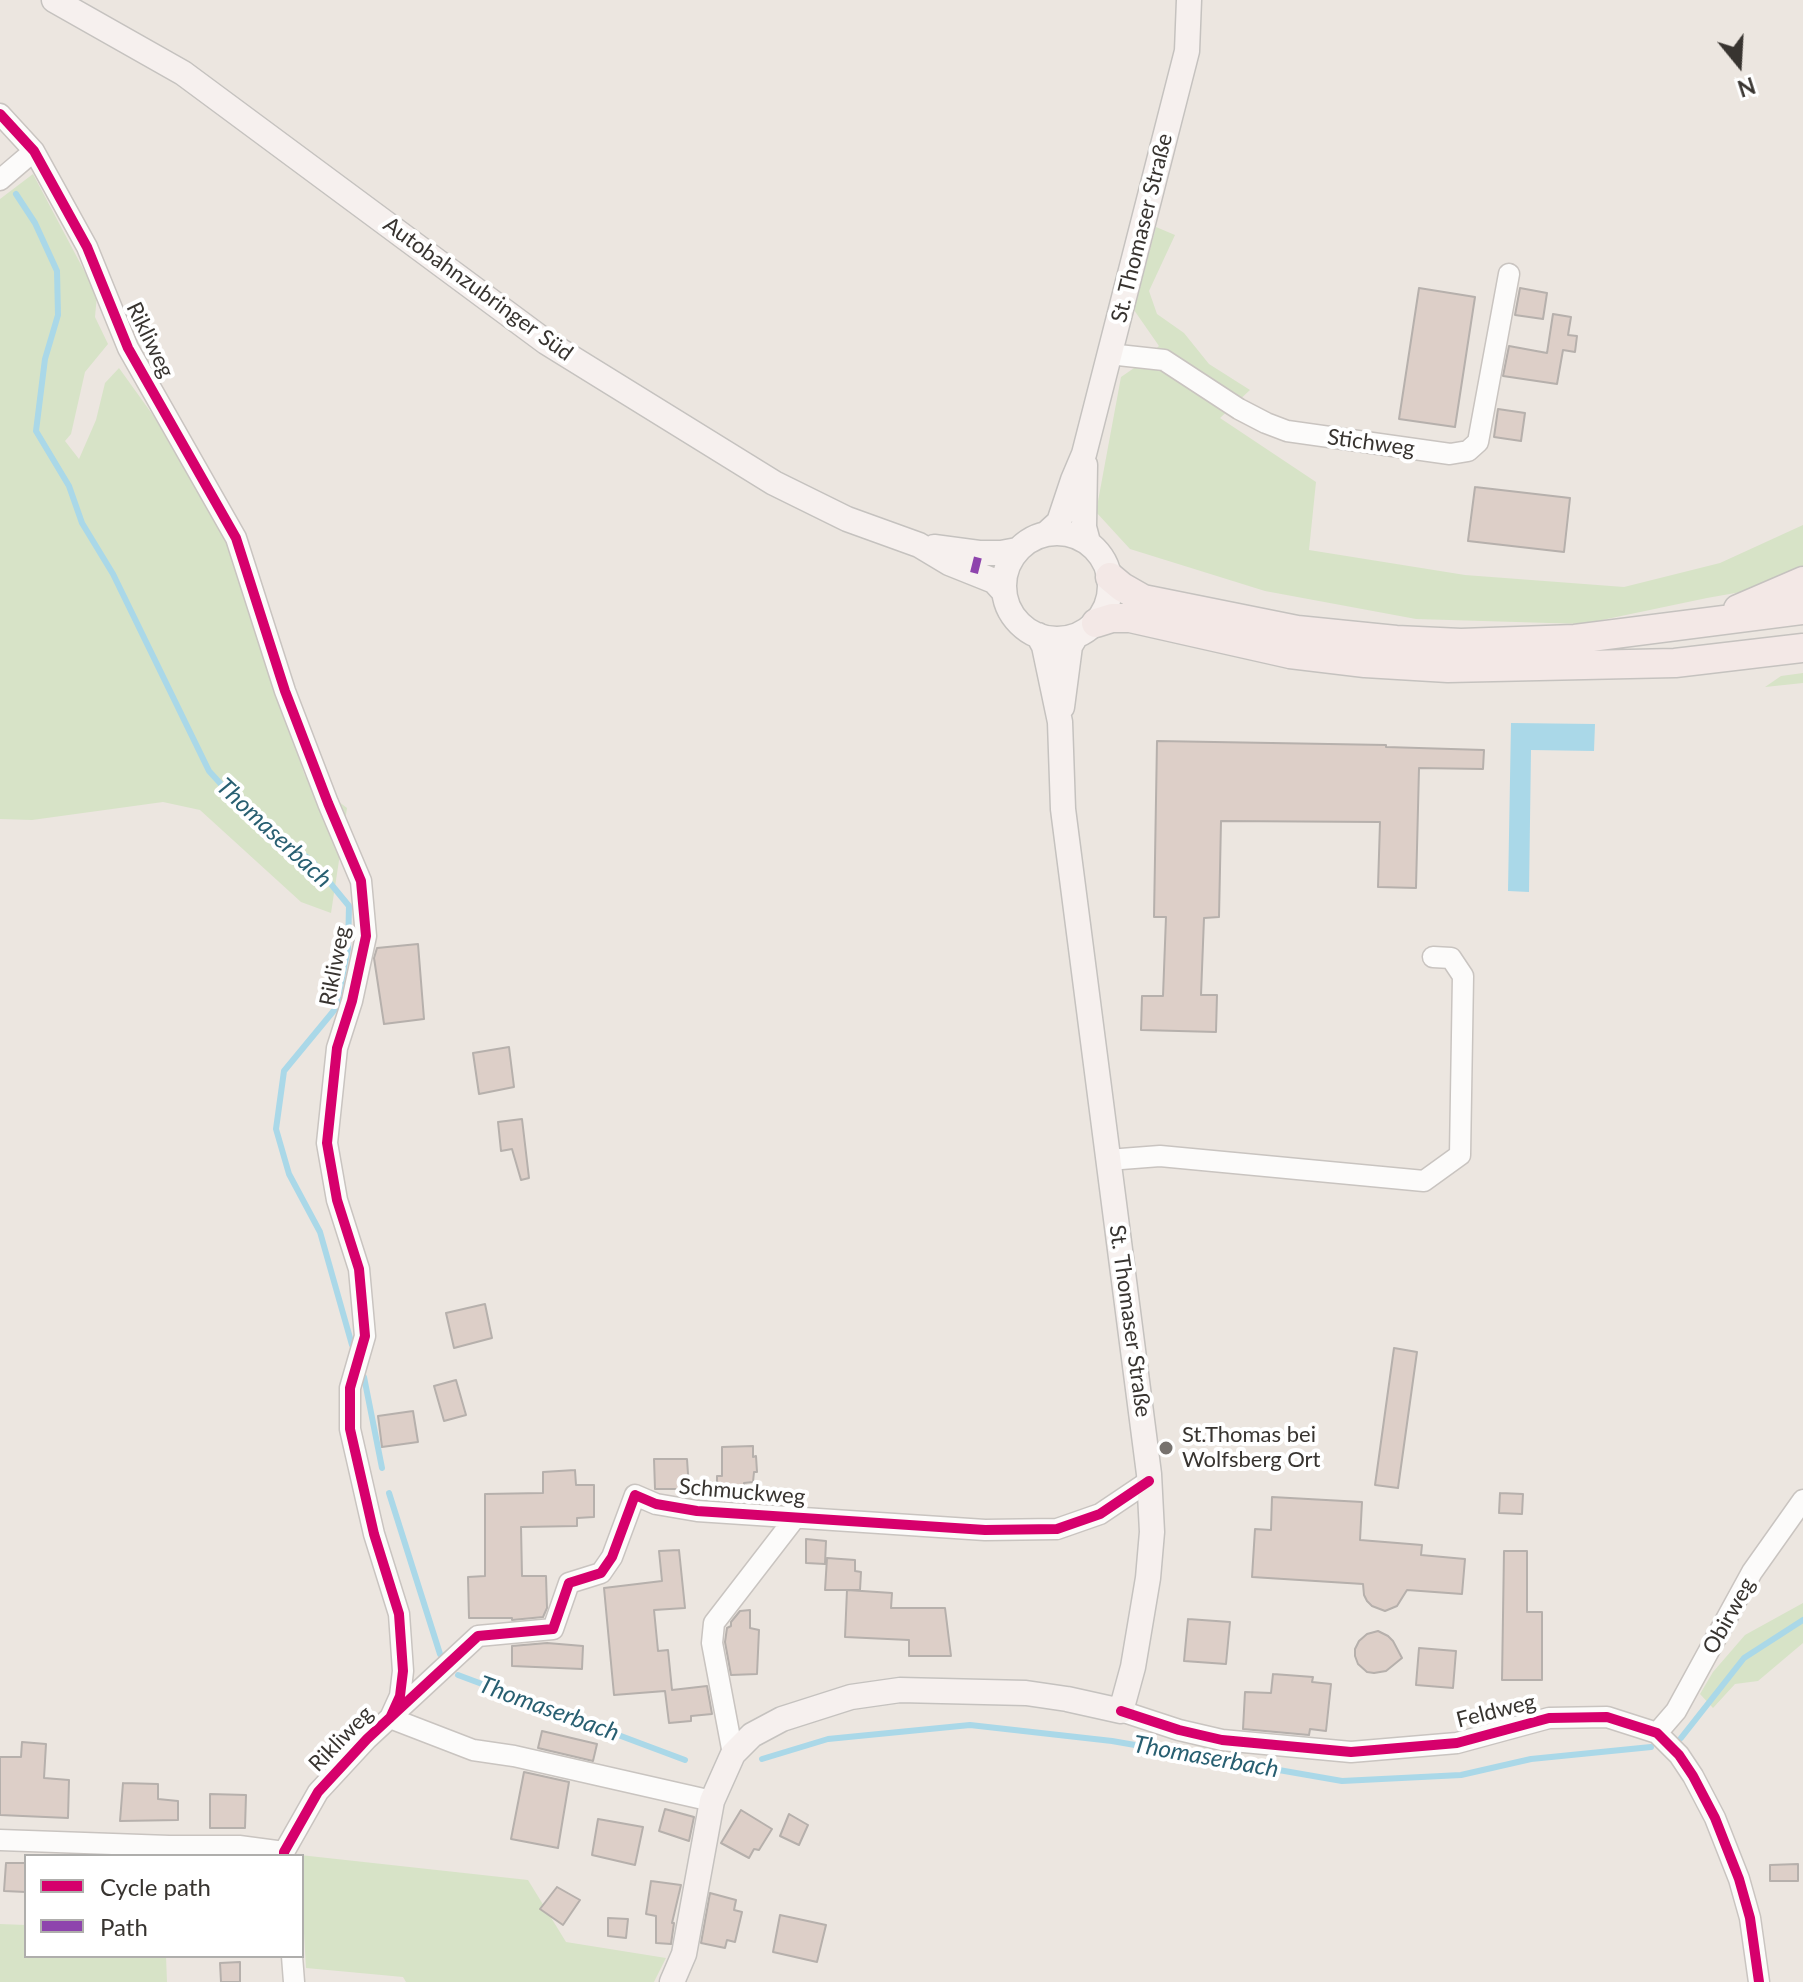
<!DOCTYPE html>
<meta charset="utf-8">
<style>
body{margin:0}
#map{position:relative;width:1803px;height:1982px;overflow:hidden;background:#ece6e0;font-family:Lato,sans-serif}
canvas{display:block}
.legend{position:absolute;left:24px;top:1854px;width:280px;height:104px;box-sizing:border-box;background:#fff;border:2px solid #afaeac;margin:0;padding:10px 14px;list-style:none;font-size:24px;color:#383430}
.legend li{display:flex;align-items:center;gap:16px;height:40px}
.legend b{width:40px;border:2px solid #afaeac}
.north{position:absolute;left:1699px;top:24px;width:80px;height:80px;-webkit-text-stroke:6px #fff;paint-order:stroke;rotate:162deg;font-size:22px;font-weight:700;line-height:32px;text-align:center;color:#383430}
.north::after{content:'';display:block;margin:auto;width:28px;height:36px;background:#383430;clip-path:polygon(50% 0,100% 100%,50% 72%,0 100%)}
</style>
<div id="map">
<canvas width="1803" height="1982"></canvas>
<ul class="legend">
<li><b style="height:10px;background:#d6006c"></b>Cycle path</li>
<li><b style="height:10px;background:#8e44ad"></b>Path</li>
</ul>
<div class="north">N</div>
</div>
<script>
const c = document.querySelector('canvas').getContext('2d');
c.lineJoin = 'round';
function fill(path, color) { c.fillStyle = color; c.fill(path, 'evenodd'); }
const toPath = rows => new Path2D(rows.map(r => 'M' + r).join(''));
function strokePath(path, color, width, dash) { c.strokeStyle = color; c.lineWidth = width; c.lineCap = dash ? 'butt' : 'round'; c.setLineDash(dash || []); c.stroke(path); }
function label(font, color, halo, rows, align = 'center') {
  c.font = font + ' Lato,sans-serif'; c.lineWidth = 8; c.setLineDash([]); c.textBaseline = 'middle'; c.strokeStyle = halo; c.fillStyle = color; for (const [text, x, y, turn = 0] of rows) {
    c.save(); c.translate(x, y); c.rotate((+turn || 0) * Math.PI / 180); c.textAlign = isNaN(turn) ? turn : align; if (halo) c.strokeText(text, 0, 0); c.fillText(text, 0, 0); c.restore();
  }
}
const green = toPath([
 [33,174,97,295,95,317,108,344,85,372,71,434,65,441,79,459,96,420,105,383,119,368,155,418,225,540,305,776,347,808,331,913,301,902,200,810,163,802,32,820,0,819,0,199],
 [1156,227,1175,235,1149,291,1157,314,1184,333,1209,364,1250,390,1220,418,1316,482,1309,550,1465,575,1624,587,1720,563,1803,525,1803,581,1707,598,1583,624,1416,619,1265,591,1130,549,1096,512,1121,377,1137,366,1159,346,1134,310],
 [1803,673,1803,683,1765,687,1781,676],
 [1803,1603,1803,1643,1758,1681,1735,1684,1713,1708,1700,1694,1713,1672,1745,1635],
 [300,1855,528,1880,566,1942,666,1958,654,1982,406,1982,403,1977,306,1968,302,1898,302,1856],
 [0,1924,26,1925,26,1956,166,1956,167,1982,0,1982]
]);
const water = toPath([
 [1511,723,1595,724,1594,751,1531,750,1529,892,1508,891]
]);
const stream = toPath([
 [16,194,35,223,57,271,58,315,45,359,36,431,69,486,82,523,113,574,209,771,251,817,312,861,349,906,348,949,336,1008,284,1071,276,1129,289,1174,320,1232,352,1345],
 [364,1377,382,1468],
 [389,1493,440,1654],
 [458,1675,685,1760],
 [1681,1738,1744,1658,1803,1620],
 [762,1759,828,1739,970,1725,1112,1741,1342,1781,1461,1775,1531,1759,1651,1747]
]);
const building = toPath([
 [1419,288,1475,297,1455,427,1399,419,1419,288],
 [1520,288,1547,293,1543,319,1515,315,1520,288],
 [1553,314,1571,317,1568,335,1577,336,1575,352,1563,350,1557,384,1503,376,1509,346,1547,353,1553,314],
 [1498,409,1525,413,1521,441,1494,437,1498,409],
 [1475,487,1570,498,1564,552,1468,541,1475,487],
 [1157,741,1386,745,1386,747,1484,750,1483,769,1419,768,1416,888,1378,887,1380,822,1221,821,1219,917,1204,918,1201,995,1217,995,1216,1032,1141,1030,1142,996,1163,996,1166,917,1154,917,1157,741],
 [418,944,424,1019,384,1024,374,958,377,948,418,944],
 [509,1047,514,1087,479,1094,473,1053,509,1047],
 [522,1119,529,1178,521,1180,512,1149,501,1151,498,1122,522,1119],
 [485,1304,492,1338,454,1348,446,1313,485,1304],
 [1394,1348,1417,1352,1398,1488,1375,1485,1394,1348],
 [456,1380,466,1415,444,1421,434,1386,456,1380],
 [413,1411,418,1442,382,1447,378,1416,413,1411],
 [753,1446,753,1457,756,1456,757,1472,754,1472,753,1482,744,1483,744,1500,717,1499,717,1476,722,1476,722,1447,753,1446],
 [654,1459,687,1459,689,1489,655,1489,654,1459],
 [575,1470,576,1485,594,1485,594,1517,577,1518,577,1526,521,1527,522,1576,546,1576,547,1608,543,1617,512,1620,512,1618,469,1618,468,1577,485,1576,485,1494,543,1493,543,1472,575,1470],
 [1500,1493,1523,1494,1522,1514,1499,1513,1500,1493],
 [1272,1497,1362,1502,1360,1540,1422,1545,1421,1555,1465,1559,1462,1594,1407,1590,1397,1606,1385,1611,1372,1606,1367,1601,1364,1595,1363,1584,1252,1577,1255,1529,1271,1530,1272,1497],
 [806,1539,826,1541,825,1564,806,1563,806,1539],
 [679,1550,685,1608,654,1610,658,1651,668,1650,672,1690,707,1686,712,1714,691,1716,691,1721,669,1723,665,1691,614,1695,604,1588,662,1581,659,1551,679,1550],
 [1504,1551,1527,1551,1527,1612,1542,1612,1542,1680,1502,1680,1504,1551],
 [827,1558,855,1560,855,1571,861,1572,860,1590,825,1590,827,1558],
 [847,1590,892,1593,891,1608,945,1608,951,1656,909,1656,909,1640,845,1637,847,1590],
 [750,1610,750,1628,759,1630,757,1674,731,1675,725,1642,727,1628,731,1626,731,1622,740,1611,750,1610],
 [1188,1619,1230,1622,1226,1664,1184,1661,1188,1619],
 [1378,1631,1388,1636,1393,1641,1402,1658,1386,1671,1374,1673,1367,1672,1358,1664,1355,1656,1355,1649,1359,1641,1367,1634,1378,1631],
 [547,1643,583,1646,582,1669,512,1666,512,1646,547,1643],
 [1419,1648,1456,1651,1453,1688,1416,1685,1419,1648],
 [1273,1674,1313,1677,1312,1682,1331,1684,1326,1731,1310,1729,1309,1735,1243,1729,1245,1692,1271,1693,1273,1674],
 [542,1731,597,1744,593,1761,538,1748,542,1731],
 [22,1742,46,1744,44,1778,69,1780,68,1818,0,1815,0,1757,21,1757,22,1742],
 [524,1772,569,1782,558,1848,511,1839,524,1772],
 [123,1783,158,1784,158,1799,178,1801,178,1820,120,1821,123,1783],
 [210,1794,246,1795,245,1828,210,1828,210,1794],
 [665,1809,694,1817,689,1841,659,1831,665,1809],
 [741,1810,772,1829,759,1850,754,1849,749,1858,721,1843,741,1810],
 [789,1814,808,1825,799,1845,780,1836,789,1814],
 [598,1819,643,1827,635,1865,592,1855,598,1819],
 [6,1863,26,1863,26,1892,4,1891,6,1863],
 [1798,1864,1798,1881,1770,1881,1770,1865,1798,1864],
 [651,1881,681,1885,672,1923,674,1923,671,1944,656,1943,656,1916,646,1914,651,1881],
 [557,1887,580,1900,563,1925,540,1909,557,1887],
 [710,1893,736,1900,734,1910,742,1912,735,1942,727,1940,725,1948,701,1943,710,1893],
 [780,1915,826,1925,817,1962,773,1952,780,1915],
 [608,1918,628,1919,626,1938,608,1936,608,1918],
 [240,1962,240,1982,221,1982,220,1963,240,1962]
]);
const minor = toPath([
 [0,114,34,151,87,247,128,348,236,538,285,691,328,803,361,881,366,936,352,1001,337,1048,327,1143,337,1200,359,1269,365,1336,350,1388,350,1429,374,1534,399,1614,403,1671,400,1696,390,1718],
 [0,180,34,151],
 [1109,354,1164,360,1239,409,1266,423,1287,431,1450,454,1468,451,1478,442,1509,274],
 [1108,1160,1160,1156,1424,1181,1460,1155,1463,976,1451,958,1433,957],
 [1121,1711,1179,1730,1222,1740,1351,1752,1457,1743,1549,1718,1607,1717,1657,1733,1679,1755,1693,1776,1715,1818,1739,1879,1750,1918,1759,1982],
 [390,1718,473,1750,514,1756,712,1801],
 [1657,1733,1676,1711,1752,1572,1803,1500],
 [733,1754,712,1643,714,1623,795,1518],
 [0,1840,169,1846,239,1846,284,1852],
 [284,1856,284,1852,318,1792,367,1739,478,1636,553,1629,569,1583,601,1573,612,1557,635,1495,656,1504,697,1511,985,1530,1057,1529,1100,1514,1149,1481],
 [292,1956,294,1982]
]);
const major = toPath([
 [54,0,183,73,546,342,774,483,847,519,919,545,949,563,994,581,1004,592],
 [1085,465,1084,527,1088,542],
 '1004 586a53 53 0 1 1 106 0a53 53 0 1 1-106 0Z',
 [1047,533,1059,522,1073,480,1084,454,1187,51,1189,0],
 [934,547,979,553,1001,553,1017,550],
 [1062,707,1070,646,1076,636],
 [672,1982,684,1954,712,1801,733,1754,752,1735,782,1719,851,1697,900,1690,1026,1693,1067,1699,1121,1711,1133,1667,1148,1578,1152,1532,1149,1474,1063,809,1060,722,1044,646,1038,635]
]);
const highway = toPath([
 [1110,577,1122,587,1143,599,1297,630,1396,640,1461,643,1575,639,1803,610],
 [1738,609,1803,581],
 [1096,623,1112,618,1130,618,1290,654,1365,663,1448,668,1675,663,1803,648]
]);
const quiet = toPath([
 [974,573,979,553]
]);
const cycleway = toPath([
 [0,114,34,151,87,247,128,348,236,538,285,691,328,803,361,881,366,936,352,1001,337,1048,327,1143,337,1200,359,1269,365,1336,350,1388,350,1429,374,1534,399,1614,403,1671,400,1696,390,1718],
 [1121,1711,1179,1730,1222,1740,1351,1752,1457,1743,1549,1718,1607,1717,1657,1733,1679,1755,1693,1776,1715,1818,1739,1879,1750,1918,1759,1982],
 [284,1856,284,1852,318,1792,367,1739,478,1636,553,1629,569,1583,601,1573,612,1557,635,1495,656,1504,697,1511,985,1530,1057,1529,1100,1514,1149,1481]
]);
const markers = [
 [1166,1448,8,"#77726e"]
];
const streetNames = [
 ["St. Thomaser Straße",1142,228,-76],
 ["Autobahnzubringer Süd",478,289,36],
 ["Rikliweg",150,340,64],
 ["Stichweg",1371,443,8],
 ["Rikliweg",335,966,-79],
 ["St. Thomaser Straße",1130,1321,82],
 ["Schmuckweg",742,1492,5],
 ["Obirweg",1729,1616,-61],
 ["Feldweg",1496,1711,-14],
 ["Rikliweg",341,1739,-46]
];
const poiNames = [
 ["St.Thomas bei",1182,1435],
 ["Wolfsberg Ort",1182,1460]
];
const waterNames = [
 ["Thomaserbach",274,833,43],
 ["Thomaserbach",549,1709,20],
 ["Thomaserbach",1206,1757,10]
];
fill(green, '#d7e3c7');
fill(water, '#aad8e8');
strokePath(stream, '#aad8e8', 6);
fill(building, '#ddcfc8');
strokePath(building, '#b6b0ac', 2);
strokePath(minor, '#c9c4c0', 23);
strokePath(major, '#c5c2bf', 27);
strokePath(highway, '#c5c2bf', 31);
strokePath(minor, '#fcfbfa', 20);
strokePath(major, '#f6f0ee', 24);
strokePath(highway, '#f3e8e6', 28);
strokePath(quiet, '#8e44ad', 8, [16, 8]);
strokePath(cycleway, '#d6006c', 10);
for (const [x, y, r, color] of markers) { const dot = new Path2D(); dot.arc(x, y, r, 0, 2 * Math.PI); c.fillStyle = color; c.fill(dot); strokePath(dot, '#fff', 3); }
label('22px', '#383430', '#fff', streetNames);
label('22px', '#383430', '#fff', poiNames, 'left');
label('italic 24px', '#285f71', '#fff', waterNames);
</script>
